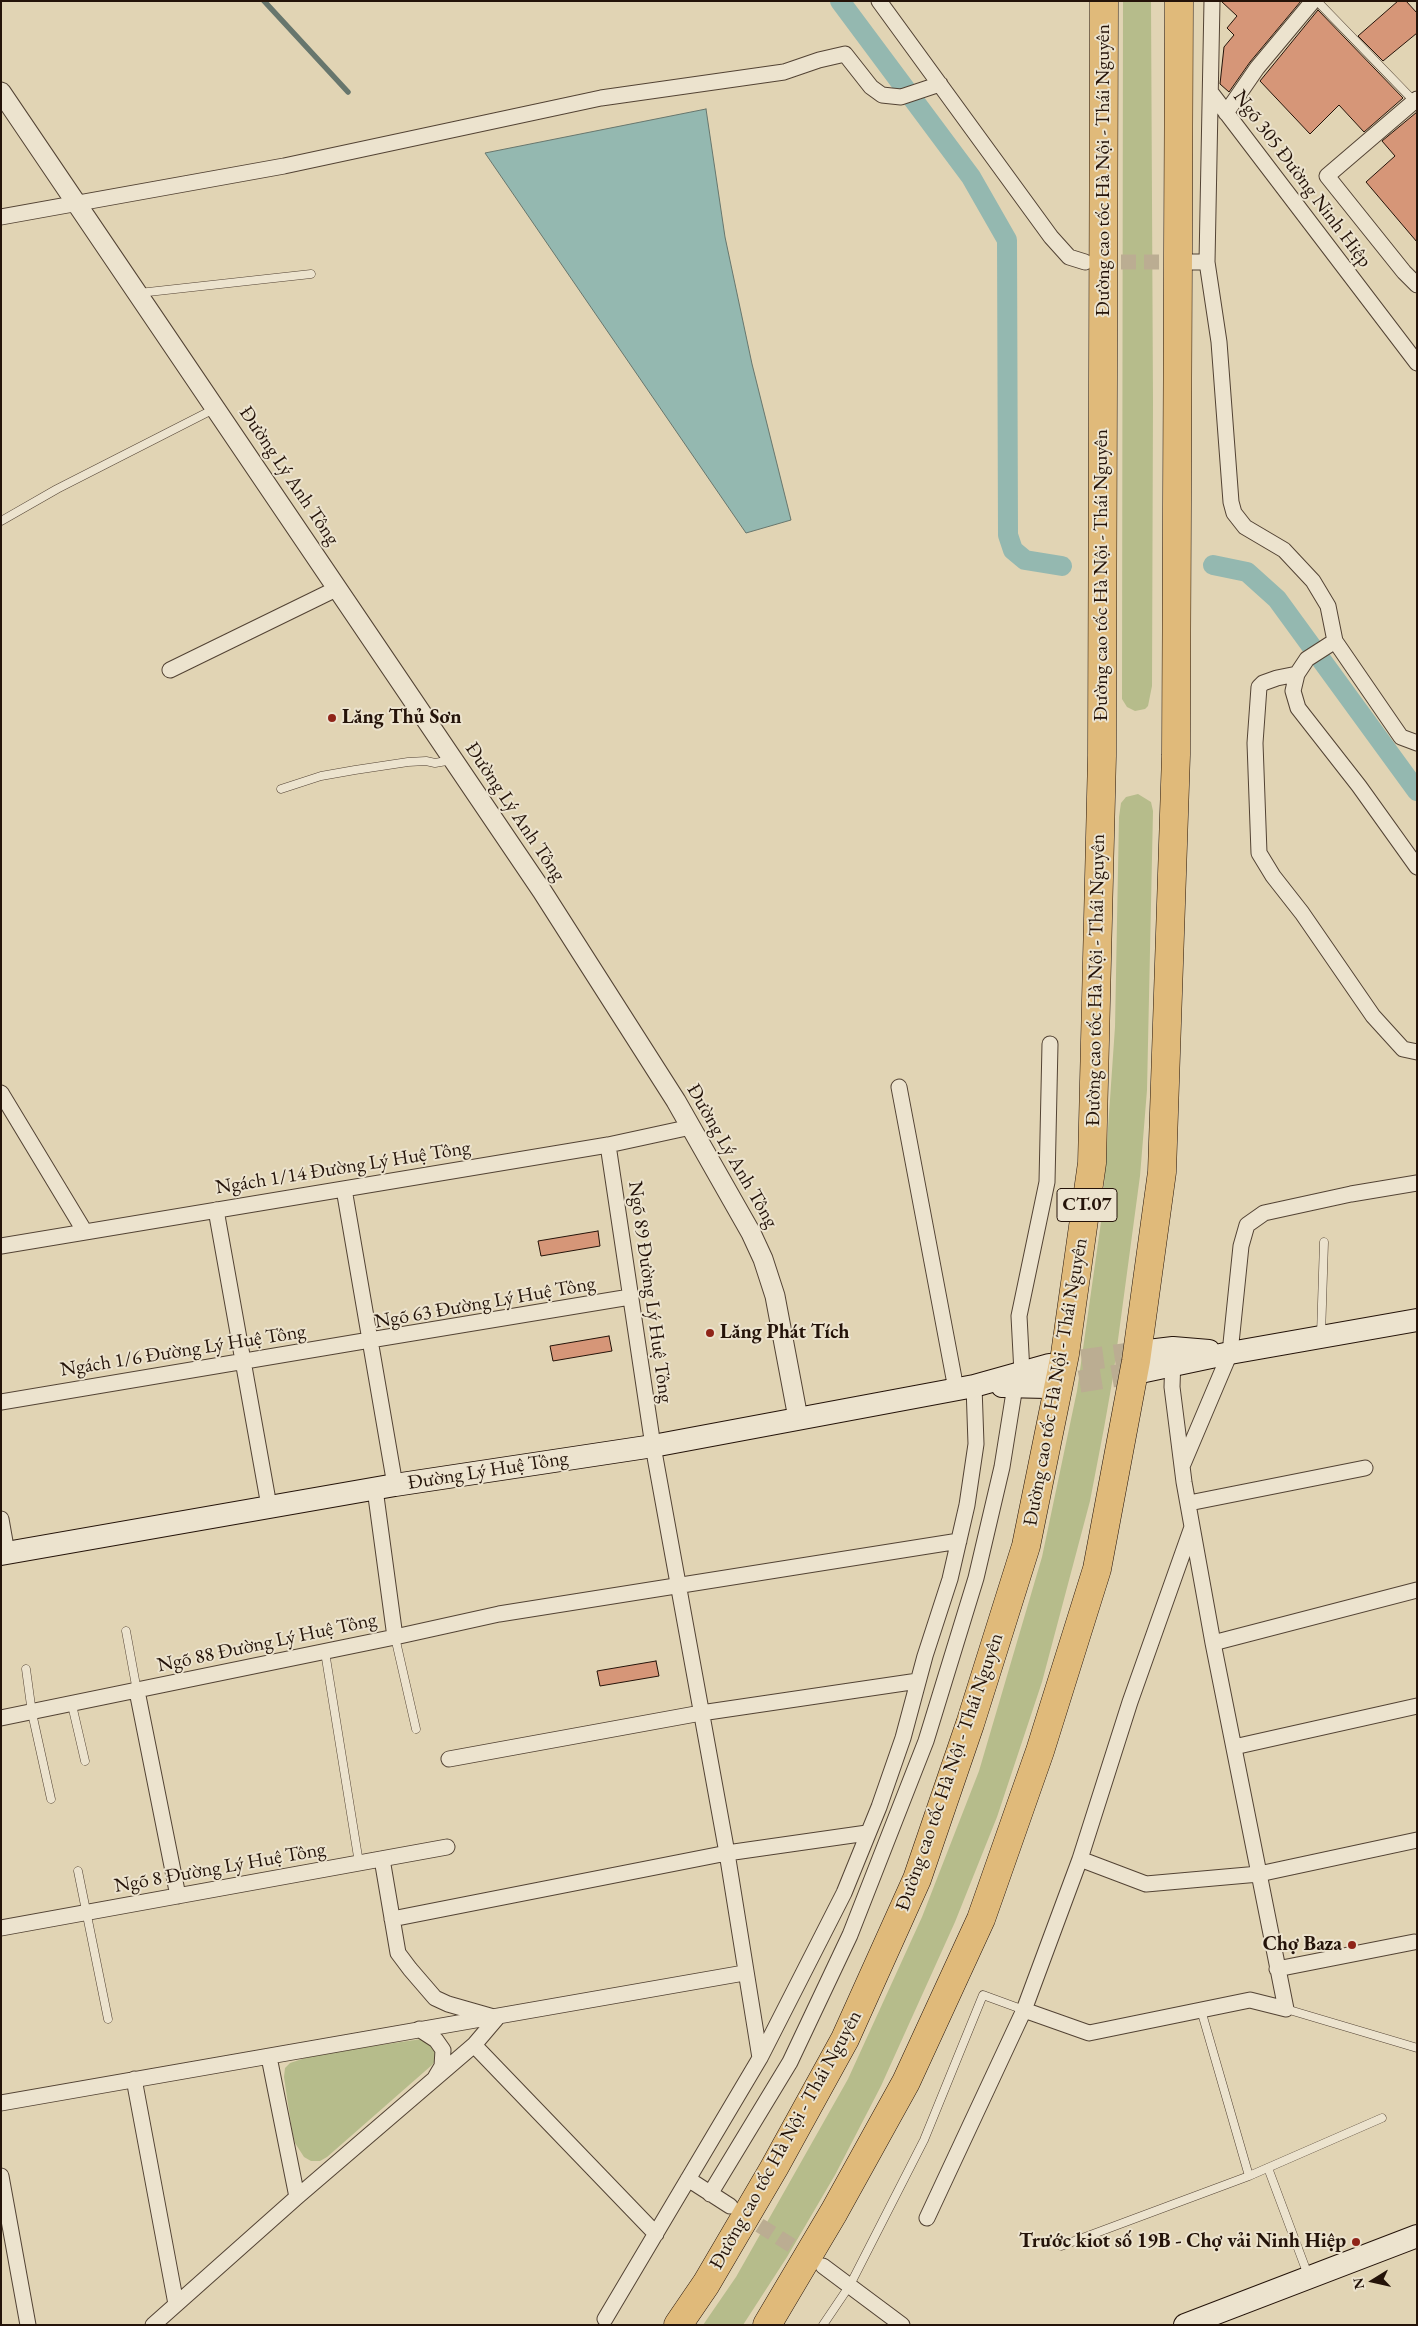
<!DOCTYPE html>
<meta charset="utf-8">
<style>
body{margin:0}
#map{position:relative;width:1418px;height:2326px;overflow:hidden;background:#e1d4b4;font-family:"EB Garamond",serif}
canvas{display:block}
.frame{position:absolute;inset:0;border:2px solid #241309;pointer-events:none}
.north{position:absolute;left:1348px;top:2256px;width:50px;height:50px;-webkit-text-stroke:4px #ece3ce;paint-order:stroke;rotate:260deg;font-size:14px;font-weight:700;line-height:20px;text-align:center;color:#241309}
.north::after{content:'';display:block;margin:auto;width:18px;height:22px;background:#241309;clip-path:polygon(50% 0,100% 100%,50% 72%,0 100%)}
</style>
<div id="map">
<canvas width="1418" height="2326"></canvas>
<div class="frame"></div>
<div class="north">N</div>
</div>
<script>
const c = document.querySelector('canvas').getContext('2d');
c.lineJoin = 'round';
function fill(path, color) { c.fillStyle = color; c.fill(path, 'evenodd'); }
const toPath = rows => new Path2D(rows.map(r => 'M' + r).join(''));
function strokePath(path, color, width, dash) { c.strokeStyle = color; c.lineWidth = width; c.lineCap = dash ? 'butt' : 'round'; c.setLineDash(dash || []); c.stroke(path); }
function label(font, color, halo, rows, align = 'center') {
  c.font = font + ' "EB Garamond",serif'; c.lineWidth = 4; c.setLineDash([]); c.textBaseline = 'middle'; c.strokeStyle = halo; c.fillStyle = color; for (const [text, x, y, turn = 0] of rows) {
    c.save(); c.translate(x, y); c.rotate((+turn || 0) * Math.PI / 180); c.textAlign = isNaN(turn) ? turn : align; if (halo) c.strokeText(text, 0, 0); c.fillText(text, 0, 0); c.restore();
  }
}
const green = toPath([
 [1123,1,1151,1,1153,402,1152,686,1148,706,1145,709,1135,711,1127,707,1122,699],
 [1138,794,1151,802,1153,811,1147,1090,1140,1176,1113,1377,1104,1428,1090,1501,1042,1682,997,1817,955,1922,881,2086,835,2175,787,2257,743,2325,703,2325,736,2277,848,2079,922,1917,979,1771,1042,1557,1077,1391,1102,1215,1115,1027,1119,817,1121,803,1126,797],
 [422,2039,430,2040,438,2057,432,2065,327,2157,320,2161,311,2161,304,2157,295,2143,292,2131,284,2077,285,2068,290,2063,317,2054]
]);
const water = toPath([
 [706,109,725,237,752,364,791,520,746,533,485,153,706,109]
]);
const stream = toPath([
 [264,1,348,92]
]);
const canal = toPath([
 [840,1,971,177,1007,240,1008,535,1013,550,1025,560,1062,566],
 [1213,565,1247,572,1277,599,1417,791]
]);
const building = toPath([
 [1221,1,1301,1,1250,62,1229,92,1220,84,1224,47,1234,35,1227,28,1237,16,1221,1],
 [1398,1,1406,1,1417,13,1417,33,1383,61,1358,36,1398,1],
 [1318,10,1403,98,1364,132,1339,105,1310,134,1260,81,1318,10],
 [1417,112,1417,242,1366,182,1395,156,1382,141,1417,112],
 [598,1231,600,1246,541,1256,538,1241,598,1231],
 [609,1336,612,1351,553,1361,550,1346,609,1336],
 [656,1661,659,1676,600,1686,597,1671,656,1661]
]);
const minorTunnel = toPath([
 [1098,262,1184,262],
 [740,2213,813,2259]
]);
const secondaryTunnel = toPath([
 [1049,1365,1148,1351],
 [1047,1387,1145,1371]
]);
const service = toPath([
 [1317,1,1415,102],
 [139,293,311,274],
 [1,521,57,489,214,409],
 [281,789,321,776,355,770,408,762,426,761,435,763,452,760],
 [1321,1335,1324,1242],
 [126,1631,137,1691],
 [395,1637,416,1729],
 [325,1652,359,1863],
 [26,1669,32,1713,51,1799],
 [72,1705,85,1761],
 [78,1871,108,2019],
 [1286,2009,1417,2048],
 [1201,2010,1249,2176],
 [1268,2168,1308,2275],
 [1061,2246,1249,2176,1382,2118],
 [823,2325,850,2285,924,2140,983,1995,1024,2010]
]);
const minor = toPath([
 [879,1,1051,237,1069,257,1085,262],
 [1212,94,1417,363],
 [1417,99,1327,176,1404,272,1417,285],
 [1226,113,1257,68,1313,1],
 [1,217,284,166,601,98,784,72,819,60,845,54,871,87,882,95,901,97,940,84],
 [1184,262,1207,262,1219,342,1231,502,1234,513,1245,527,1284,550,1313,581,1328,606,1335,641,1307,659,1297,674,1293,691,1298,708,1359,786,1417,867],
 [1207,262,1212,1],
 [1335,641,1401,737,1417,743],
 [170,670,338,588],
 [1297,674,1277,678,1263,683,1259,687,1255,743,1259,853,1273,876,1302,913,1373,1016,1403,1049,1417,1052],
 [899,1087,956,1389],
 [1,1093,85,1232],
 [608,1145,653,1446,727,1853,760,2058],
 [216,1210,269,1506],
 [1,1246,608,1145,691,1127],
 [1022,1373,1019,1316,1047,1182,1050,1044],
 [1,1402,370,1340,344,1189],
 [1183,1464,1230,1353,1241,1246,1247,1225,1264,1213,1351,1194,1417,1183],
 [395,1485,370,1340,630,1297],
 [1189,1503,1365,1468],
 [1,1519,7,1553],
 [395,1637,499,1614,959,1541],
 [1213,1643,1417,1590],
 [137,1691,178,1896],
 [1,1718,395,1637,375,1489],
 [1234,1747,1417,1706],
 [449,1759,701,1713,918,1681],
 [382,1859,398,1953,410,1969,435,1998,448,2004,497,2018,474,2045,656,2234],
 [1080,1859,1146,1884,1259,1874,1417,1840],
 [392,1919,727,1853,867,1833],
 [1,1928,447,1847],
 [1277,1969,1414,1942],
 [1024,2010,1089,2033,1250,2000,1286,2009,1213,1643,1184,1482,1172,1387,1173,1357],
 [419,2029,436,2040,443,2050,442,2066,436,2076],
 [269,2057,297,2197],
 [134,2079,176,2304],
 [1,2103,744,1973],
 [1,2176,28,2325],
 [688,2179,730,2206],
 [710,2194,790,2062,850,1935,926,1741,976,1578,1002,1467,1015,1386],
 [927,2218,1024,2010,1080,1859,1130,1702,1192,1527],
 [823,2266,902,2325],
 [605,2319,760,2058,844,1893,879,1807,903,1738,925,1656,950,1579,967,1505,976,1444,974,1386],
 [153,2325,297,2197,474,2045]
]);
const tertiary = toPath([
 [1,92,542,891,676,1101,751,1233,763,1259,775,1296,798,1418]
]);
const secondary = toPath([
 [1148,1351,1173,1348,1209,1351],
 [1145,1371,1230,1353,1417,1320],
 [1002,1386,1047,1387],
 [1,1554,395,1485,653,1446,974,1386,1049,1365],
 [1185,2325,1417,2236]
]);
const motorway = toPath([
 [678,2325,706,2284,774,2168,845,2039,917,1879,970,1724,1026,1546,1065,1354,1092,1163,1102,756,1104,1],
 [767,2325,834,2212,906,2082,981,1919,1040,1751,1097,1569,1136,1361,1162,1172,1176,755,1179,1]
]);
const markers = [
 [332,718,5,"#8f2418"],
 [710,1333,5,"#8f2418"],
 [1352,1945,5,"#8f2418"],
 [1356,2242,5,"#8f2418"]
];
const shields = [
 [1087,1205,60]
];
const shieldNames = [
 ["CT.07",1087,1205]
];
const streetNames = [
 ["Đường cao tốc Hà Nội - Thái Nguyên",1104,170,-90],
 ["Ngõ 305 Đường Ninh Hiệp",1302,179,53],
 ["Đường Lý Anh Tông",289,476,56],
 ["Đường cao tốc Hà Nội - Thái Nguyên",1102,575,-90],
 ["Đường Lý Anh Tông",515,812,56],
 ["Đường cao tốc Hà Nội - Thái Nguyên",1096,980,-89],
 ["Đường Lý Anh Tông",732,1156,60],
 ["Ngách 1/14 Đường Lý Huệ Tông",343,1168,-9],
 ["Ngõ 89 Đường Lý Huệ Tông",650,1292,82],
 ["Ngõ 63 Đường Lý Huệ Tông",485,1303,-10],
 ["Ngách 1/6 Đường Lý Huệ Tông",183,1351,-9],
 ["Đường cao tốc Hà Nội - Thái Nguyên",1056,1382,-80],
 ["Đường Lý Huệ Tông",488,1471,-9],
 ["Ngõ 88 Đường Lý Huệ Tông",267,1643,-12],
 ["Đường cao tốc Hà Nội - Thái Nguyên",950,1772,-71],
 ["Ngõ 8 Đường Lý Huệ Tông",220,1868,-10],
 ["Đường cao tốc Hà Nội - Thái Nguyên",786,2140,-61]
];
const poiNames = [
 ["Lăng Thủ Sơn",342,718],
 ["Lăng Phát Tích",720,1333],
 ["Chợ Baza",1342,1945,"right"],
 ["Trước kiot số 19B - Chợ vải Ninh Hiệp",1346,2242,"right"]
];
fill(green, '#b6bc8b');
fill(water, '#94b8b0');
strokePath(water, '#67766d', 1);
strokePath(stream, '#67766d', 5.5);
strokePath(canal, '#94b8b0', 20);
fill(building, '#d69678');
strokePath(building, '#241309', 1);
strokePath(minorTunnel, '#bbad92', 15, [15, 8]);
strokePath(secondaryTunnel, '#bbad92', 22, [22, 11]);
strokePath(service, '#534334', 9);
strokePath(minor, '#534334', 17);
strokePath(tertiary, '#534334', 21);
strokePath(secondary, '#241309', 24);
strokePath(motorway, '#241309', 29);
strokePath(service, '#ece3ce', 8);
strokePath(minor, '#ece3ce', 15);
strokePath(tertiary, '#ece3ce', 19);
strokePath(secondary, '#ece3ce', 22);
strokePath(motorway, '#e0ba7a', 28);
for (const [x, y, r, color] of markers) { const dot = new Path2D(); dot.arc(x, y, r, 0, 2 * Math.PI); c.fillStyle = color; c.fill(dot); strokePath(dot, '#ece3ce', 2); }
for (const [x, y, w] of shields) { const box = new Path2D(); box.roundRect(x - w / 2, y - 16.5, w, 33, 4); c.fillStyle = '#ece3ce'; c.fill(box); strokePath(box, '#241309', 1); }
label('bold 19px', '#241309', null, shieldNames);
label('20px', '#241309', '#ece3ce', streetNames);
label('bold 20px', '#241309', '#ece3ce', poiNames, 'left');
</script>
